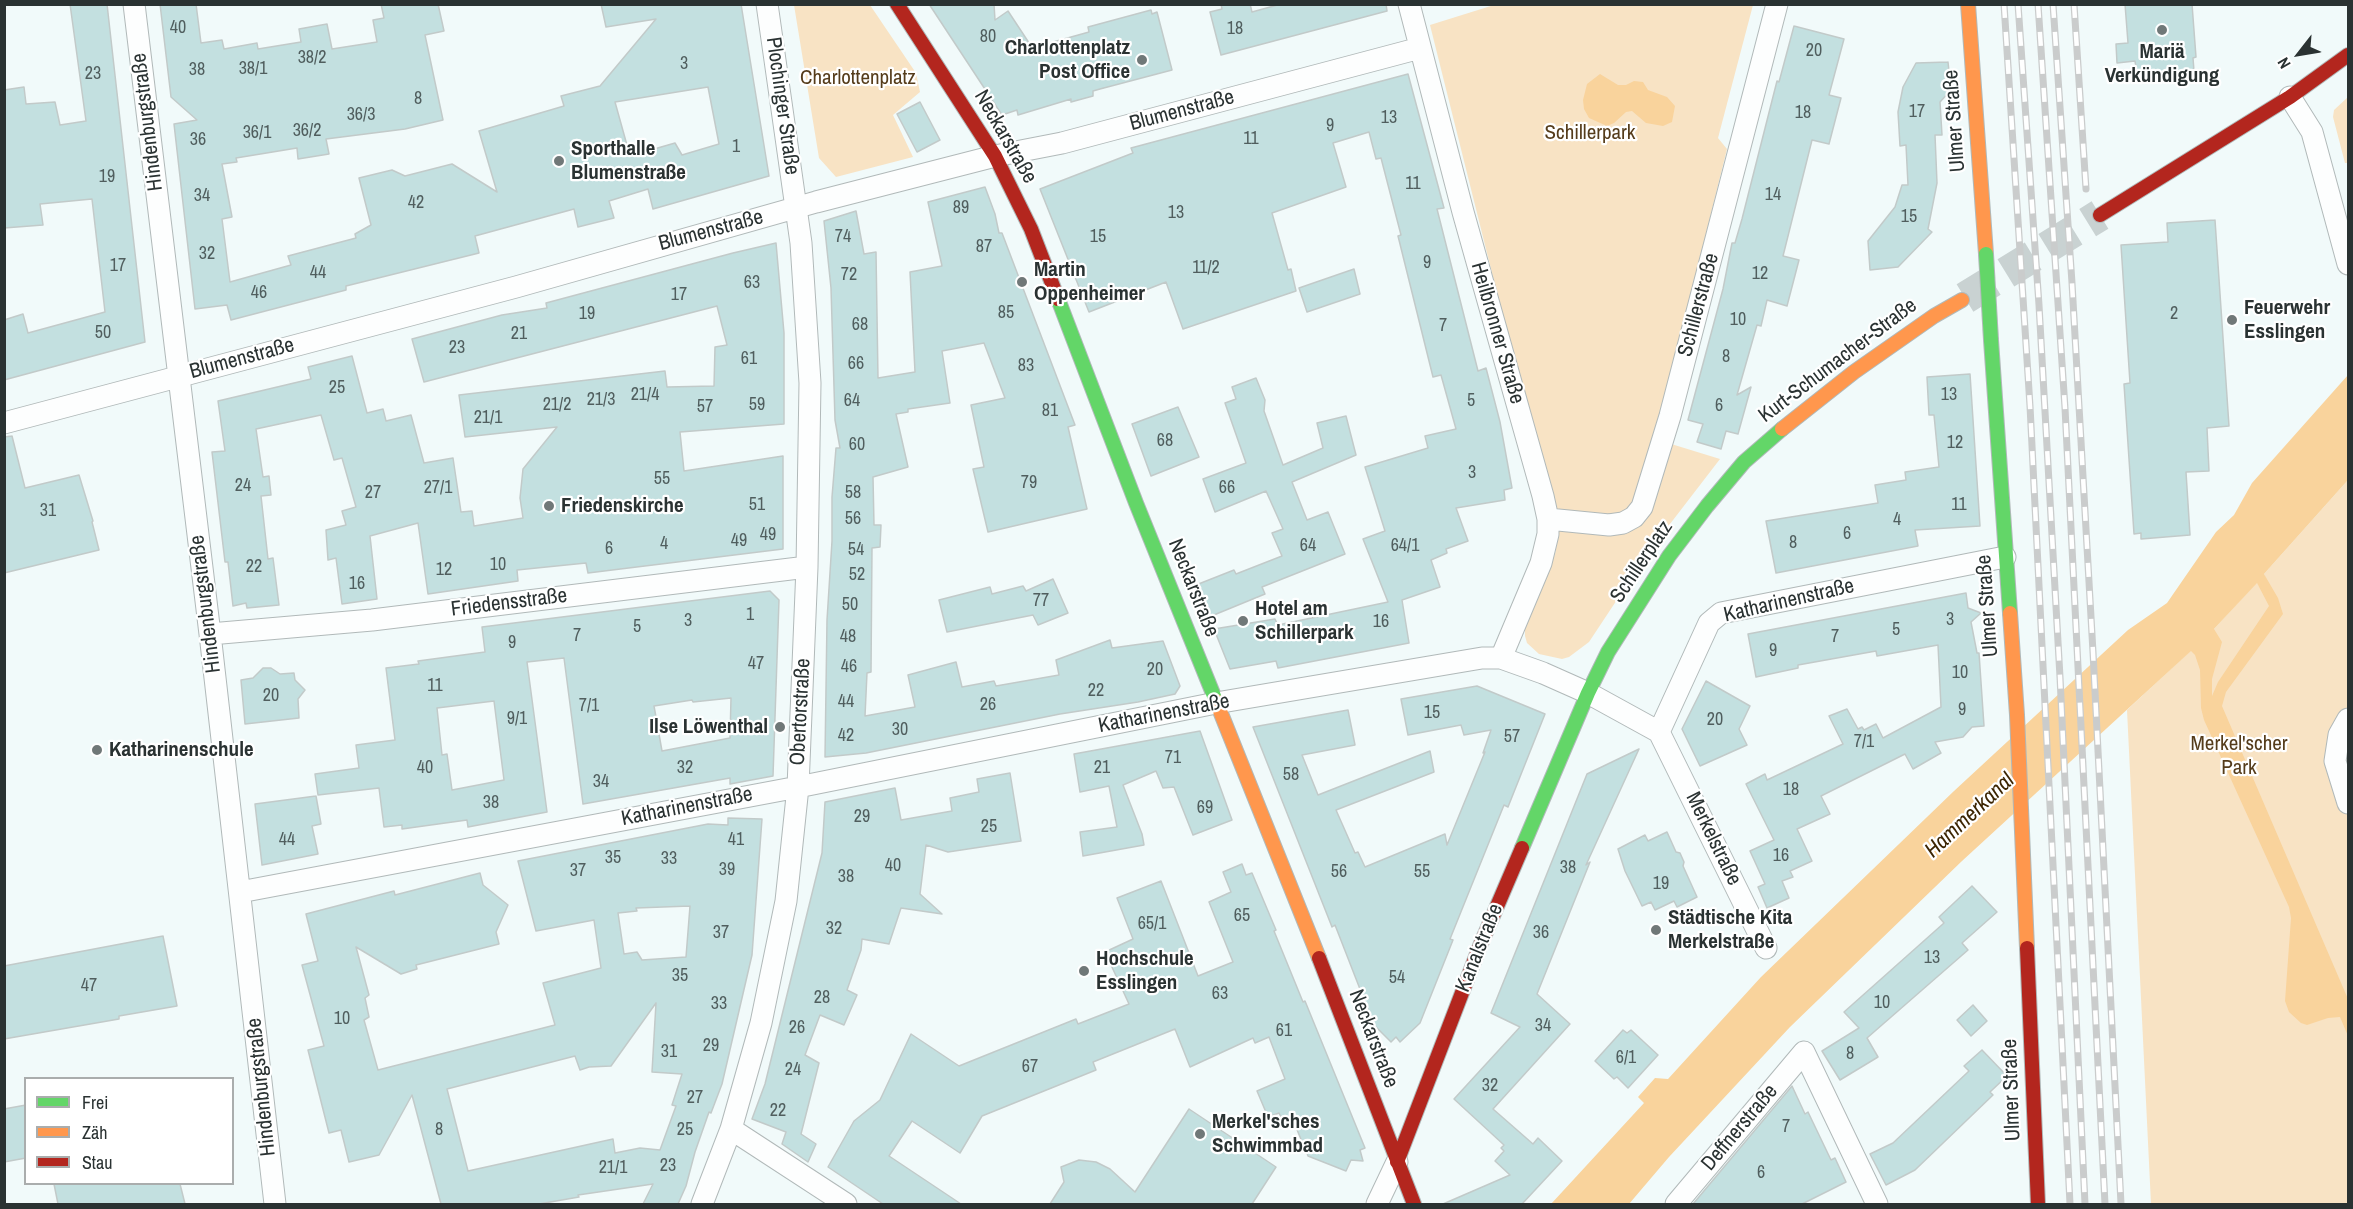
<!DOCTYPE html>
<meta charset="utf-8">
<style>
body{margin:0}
#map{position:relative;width:2353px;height:1209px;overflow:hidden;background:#f1fafa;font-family:"Archivo Narrow",sans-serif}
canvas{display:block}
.frame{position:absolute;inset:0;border:6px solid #2a3232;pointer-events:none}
.legend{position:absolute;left:24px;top:1077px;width:210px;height:108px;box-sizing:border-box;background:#fff;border:2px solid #aaadad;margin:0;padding:8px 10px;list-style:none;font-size:18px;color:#2a3232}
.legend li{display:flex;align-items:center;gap:12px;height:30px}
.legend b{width:30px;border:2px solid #aaadad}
.north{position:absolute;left:2269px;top:24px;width:60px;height:60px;-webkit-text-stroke:4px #fff;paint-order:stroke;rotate:239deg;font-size:16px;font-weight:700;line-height:24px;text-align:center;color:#2a3232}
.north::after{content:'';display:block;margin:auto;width:21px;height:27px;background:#2a3232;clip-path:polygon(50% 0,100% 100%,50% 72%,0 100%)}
</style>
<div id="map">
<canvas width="2353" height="1209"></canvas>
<div class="frame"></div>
<ul class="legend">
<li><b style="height:8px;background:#63d668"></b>Frei</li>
<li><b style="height:8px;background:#ff974d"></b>Zäh</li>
<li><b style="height:8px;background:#b3261e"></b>Stau</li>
</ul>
<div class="north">N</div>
</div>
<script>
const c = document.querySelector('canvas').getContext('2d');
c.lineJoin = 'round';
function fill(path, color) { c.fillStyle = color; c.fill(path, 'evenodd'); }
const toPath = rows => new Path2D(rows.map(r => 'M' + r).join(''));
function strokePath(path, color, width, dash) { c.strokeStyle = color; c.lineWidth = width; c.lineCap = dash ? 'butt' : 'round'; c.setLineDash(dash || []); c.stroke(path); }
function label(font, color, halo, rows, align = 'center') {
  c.font = font + ' "Archivo Narrow",sans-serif'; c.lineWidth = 4.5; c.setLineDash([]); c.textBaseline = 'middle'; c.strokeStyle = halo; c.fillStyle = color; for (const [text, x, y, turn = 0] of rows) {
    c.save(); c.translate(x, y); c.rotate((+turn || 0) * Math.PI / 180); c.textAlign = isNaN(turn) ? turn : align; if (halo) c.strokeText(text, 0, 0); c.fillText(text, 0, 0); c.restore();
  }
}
const green = toPath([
 [794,5,870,5,916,73,920,92,893,115,913,157,836,177,819,158],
 [1494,5,1753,5,1718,138,1727,149,1655,439,1720,459,1650,550,1589,642,1569,657,1562,659,1539,654,1527,643,1525,636,1525,626,1531,607,1555,554,1557,542,1553,500,1500,305,1430,25],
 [2348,97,2348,163,2345,163,2333,117,2334,110],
 [2348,480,2348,1204,2151,1204,2127,710,2214,629,2257,582,2259,586,2266,579,2264,574]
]);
const water = toPath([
 [1600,74,1618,85,1626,85,1634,81,1643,82,1648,90,1667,97,1675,106,1672,122,1663,126,1646,123,1632,111,1626,112,1614,123,1607,126,1589,118,1584,109,1583,100,1587,84],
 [2348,375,2348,480,2264,574,2278,598,2283,614,2226,692,2222,706,2348,999,2348,1036,2340,1017,2328,1018,2307,1025,2301,1023,2289,1012,2285,1001,2291,918,2289,907,2204,720,2201,708,2200,670,2195,655,2191,651,1962,861,1790,1027,1669,1157,1629,1204,1551,1204,1644,1103,1638,1097,1655,1078,1668,1079,1761,977,1954,791,2128,630,2167,603,2216,532,2234,515,2252,483],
 [2257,583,2269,606,2218,682,2212,696,2212,679,2222,642,2214,629]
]);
const building = toPath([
 [70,4,107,4,145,342,4,380,4,320,23,314,28,333,105,312,92,199,40,204,43,225,4,228,4,90,24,87,26,104,55,102,60,125,86,121,70,4],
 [160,4,196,4,201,43,222,40,224,49,257,43,258,49,301,42,299,29,327,24,332,49,377,42,373,20,384,18,381,4,438,4,444,31,425,35,443,120,405,129,326,139,329,154,298,159,297,148,236,158,237,162,222,164,232,217,222,219,230,282,291,265,288,256,356,238,355,234,371,225,359,178,392,170,405,176,452,164,497,192,479,131,564,106,561,96,600,86,656,19,606,27,601,4,741,4,769,176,653,209,648,189,609,201,614,218,578,227,574,209,475,236,479,253,346,286,346,290,231,320,227,305,195,309,174,124,197,120,171,97,160,4],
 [708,87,719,144,682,155,675,143,630,156,615,102,708,87],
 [929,4,994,4,995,20,1008,11,1037,55,1046,44,1089,32,1088,27,1151,10,1152,14,1157,12,1172,70,1100,89,1093,91,1093,96,1071,102,1071,99,1018,115,1017,110,1002,115,929,4],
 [1221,4,1250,4,1252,12,1281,4,1386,4,1387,11,1221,55,1210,12,1222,9,1221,4],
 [2125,4,2192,4,2196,57,2193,58,2194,71,2181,71,2182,75,2149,77,2149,74,2137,75,2135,61,2117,63,2116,44,2128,43,2125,4],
 [1794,26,1844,39,1829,95,1841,98,1829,144,1812,140,1783,256,1799,260,1787,306,1767,300,1761,326,1757,325,1737,395,1751,387,1738,434,1726,431,1721,449,1697,442,1703,424,1688,420,1723,289,1732,243,1735,243,1742,219,1777,81,1779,82,1794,26],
 [1948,62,1951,90,1940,102,1942,135,1935,135,1937,183,1928,229,1932,232,1898,267,1870,270,1868,241,1895,207,1902,185,1908,185,1906,145,1900,146,1898,112,1903,87,1916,63,1948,62],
 [1408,74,1444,208,1437,209,1478,371,1486,368,1500,422,1512,488,1504,490,1505,500,1456,508,1468,541,1446,549,1447,553,1431,560,1440,587,1402,600,1409,643,1278,668,1276,661,1230,669,1214,629,1275,619,1278,625,1388,602,1363,539,1385,531,1365,467,1428,448,1425,436,1456,429,1441,375,1433,377,1398,236,1401,235,1381,158,1376,159,1369,132,1333,143,1346,187,1272,213,1288,270,1291,269,1296,291,1183,329,1166,282,1089,312,1040,189,1133,153,1131,148,1408,74],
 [920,102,940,140,917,152,897,114,920,102],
 [985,187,995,214,999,233,1002,233,1075,425,1068,427,1087,509,988,532,973,469,984,467,971,405,1005,398,984,343,942,351,950,403,908,409,908,412,896,414,908,467,873,477,874,525,881,525,880,547,872,548,871,672,867,673,865,716,915,707,908,675,956,662,962,687,994,681,996,686,1059,675,1056,660,1110,640,1112,648,1163,641,1180,686,1175,694,1138,702,1060,714,866,753,825,757,827,620,832,541,832,497,836,448,840,448,835,420,831,288,824,221,856,211,864,254,876,252,878,378,915,372,910,272,942,266,928,202,985,187],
 [2215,220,2229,426,2207,428,2209,471,2186,472,2190,535,2141,539,2141,533,2134,534,2124,384,2130,383,2121,245,2168,242,2167,223,2215,220],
 [776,243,784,333,784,424,680,432,684,471,783,456,783,549,588,573,586,563,517,570,518,581,428,594,418,523,370,536,377,599,342,604,336,558,328,560,326,530,346,525,342,511,356,507,342,458,334,460,321,415,256,429,263,477,269,476,271,495,261,496,268,559,273,558,279,605,247,608,246,603,233,606,228,562,225,562,212,452,225,451,218,401,311,379,308,367,352,356,367,413,383,409,386,421,411,415,424,463,453,458,461,512,472,511,474,526,523,518,520,498,523,469,557,427,465,437,459,395,665,371,667,387,714,386,715,347,727,345,717,306,424,382,412,339,502,315,547,308,546,303,733,253,776,243],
 [1354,269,1360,294,1307,312,1299,288,1354,269],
 [1970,374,1980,526,1915,530,1918,546,1776,573,1766,521,1878,503,1875,485,1906,480,1905,472,1939,467,1934,415,1929,415,1927,377,1970,374],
 [1256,378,1265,400,1264,411,1283,465,1323,448,1317,423,1346,416,1356,455,1292,482,1307,520,1328,512,1345,554,1262,587,1265,594,1209,617,1196,585,1234,570,1236,574,1282,556,1272,533,1283,529,1266,491,1215,512,1203,479,1246,463,1225,403,1236,399,1232,387,1256,378],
 [1178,407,1199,457,1151,476,1132,424,1178,407],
 [12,436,25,488,79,475,93,521,92,522,99,550,4,573,4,437,12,436],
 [1053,579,1068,613,1038,625,1033,615,947,632,939,600,990,587,992,594,1023,586,1026,591,1053,579],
 [770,591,779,600,773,776,730,784,730,778,583,804,564,658,527,662,547,812,468,827,467,820,402,829,402,825,384,827,379,788,318,795,315,774,359,768,356,745,395,740,386,668,419,664,418,661,485,652,482,627,770,591],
 [731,698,730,738,662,751,654,706,692,700,693,702,731,698],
 [494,701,504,780,452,790,447,754,442,755,437,708,494,701],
 [1966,593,1968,608,1981,613,1971,622,1977,653,1979,653,1984,726,1972,727,1963,737,1935,742,1941,753,1913,769,1905,754,1821,796,1830,814,1797,829,1812,861,1790,871,1793,877,1782,881,1789,898,1767,908,1758,887,1765,884,1750,851,1774,840,1746,784,1765,774,1767,780,1843,744,1829,716,1847,709,1858,729,1862,727,1864,730,1876,724,1883,738,1941,707,1938,645,1877,656,1876,651,1798,665,1798,668,1756,677,1748,634,1966,593],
 [263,668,271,668,280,674,294,673,295,680,305,690,298,699,299,718,245,724,241,680,253,678,263,668],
 [1706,681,1750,706,1739,729,1747,745,1700,766,1682,729,1706,681],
 [1477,686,1545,714,1508,807,1504,805,1450,939,1453,940,1420,1023,1400,1042,1396,1037,1391,1042,1374,1025,1335,925,1332,927,1253,727,1348,710,1355,745,1302,755,1318,795,1430,751,1434,772,1336,810,1355,853,1358,852,1365,867,1445,834,1447,845,1485,752,1483,753,1491,730,1464,735,1461,725,1408,735,1401,699,1477,686],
 [1200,731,1232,820,1193,835,1174,787,1163,788,1156,771,1123,785,1142,834,1144,845,1083,856,1080,832,1117,827,1109,786,1080,792,1074,754,1200,731],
 [1639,749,1586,865,1590,862,1537,994,1570,1024,1493,1109,1533,1144,1538,1138,1562,1161,1522,1204,1443,1204,1510,1175,1495,1161,1504,1151,1501,1148,1504,1145,1454,1099,1520,1027,1491,1013,1587,774,1639,749],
 [1010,773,1021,841,948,852,926,845,920,894,942,914,901,908,889,944,862,939,861,950,847,990,857,995,844,1025,820,1015,805,1055,819,1063,801,1134,816,1144,808,1162,782,1144,786,1132,752,1119,765,1084,822,853,825,802,895,788,901,820,952,811,950,798,979,792,977,779,1010,773],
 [316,796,321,824,312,826,318,854,262,865,255,804,316,796],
 [728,818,762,819,752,955,722,1084,711,1113,709,1112,695,1152,686,1186,678,1204,643,1204,653,1184,578,1195,579,1197,539,1204,441,1204,412,1095,379,1155,349,1162,341,1130,329,1133,308,1050,324,1046,302,965,318,961,306,914,394,891,395,895,480,873,483,885,508,905,496,932,499,944,416,965,417,969,401,974,356,947,369,995,365,998,369,1017,364,1020,378,1070,555,1025,543,983,601,968,594,920,536,931,518,861,708,824,728,825,728,818],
 [690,906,686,957,642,960,637,952,624,954,618,913,637,911,636,908,690,906],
 [656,1003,652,1072,682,1074,672,1105,676,1106,660,1150,640,1148,615,1153,613,1139,468,1171,447,1089,575,1056,580,1070,589,1067,611,1066,656,1003],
 [1667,832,1676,852,1680,853,1684,862,1683,866,1697,897,1677,907,1674,901,1655,910,1651,902,1642,906,1625,871,1618,849,1645,835,1648,841,1667,832],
 [1242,864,1246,875,1252,873,1276,930,1274,931,1303,1002,1305,1001,1365,1148,1360,1150,1363,1161,1351,1160,1346,1171,1308,1156,1295,1125,1286,1128,1279,1113,1268,1117,1257,1091,1285,1079,1269,1037,1255,1043,1253,1038,1190,1067,1175,1029,1093,1062,1096,1070,982,1116,960,1153,912,1121,889,1156,961,1204,883,1204,828,1167,854,1121,880,1100,911,1034,959,1066,1076,1019,1078,1024,1129,1004,1105,952,1133,939,1117,898,1161,881,1198,976,1233,962,1209,902,1231,892,1223,872,1242,864],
 [1972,886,1997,912,1962,943,1968,950,1867,1038,1878,1057,1840,1080,1822,1051,1859,1028,1844,1012,1944,923,1939,917,1972,886],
 [163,936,177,1006,119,1016,119,1019,4,1039,4,966,163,936],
 [1973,1005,1987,1021,1971,1036,1957,1020,1973,1005],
 [1623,1030,1627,1033,1631,1030,1658,1055,1628,1088,1617,1077,1614,1079,1595,1061,1623,1030],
 [1982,1050,2007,1076,1990,1092,1993,1095,1915,1170,1886,1185,1870,1154,1893,1143,1969,1071,1964,1066,1982,1050],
 [1792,1086,1805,1114,1808,1112,1831,1160,1835,1158,1846,1182,1802,1204,1693,1204,1792,1086],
 [26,1105,26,1158,4,1162,4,1109,26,1105],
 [1189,1109,1276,1167,1252,1204,1050,1204,1064,1182,1061,1167,1079,1160,1096,1162,1110,1169,1135,1192,1189,1109],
 [54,1184,180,1184,185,1204,58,1204,54,1184]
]);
const secondaryTunnel = toPath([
 [1965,298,2100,215]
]);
const street = toPath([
 [134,4,210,634,275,1204],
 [1409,4,1463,212,1543,496,1548,519,1548,534,1541,563,1501,658],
 [2290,97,2312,132,2348,264],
 [4,423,516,287,816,202,995,156,1062,143,1420,48],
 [1548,519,1609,525,1623,523,1634,517,1642,507,1670,416,1777,4],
 [210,634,372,620,807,567],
 [2348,719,2339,735,2335,761,2348,803],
 [1659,732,1709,623,1721,613,2005,557],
 [1659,732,1766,948],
 [240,892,798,787,1216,703,1482,658,1501,658,1543,673,1588,693,1659,732],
 [731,1129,846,1204],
 [702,1204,731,1129,761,1023,786,901,798,787,807,567,810,383,801,243,767,4],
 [1377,1204,1397,1162],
 [1676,1204,1804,1052,1877,1204]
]);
const fast = toPath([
 [1058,299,1136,503,1216,701],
 [1991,340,2010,613],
 [1522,848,1588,693,1608,652,1669,556,1707,506,1744,462,1782,429]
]);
const slow = toPath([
 [1968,4,1986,254],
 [1782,429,1854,372,1934,316,1962,300],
 [2010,613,2017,715,2027,948],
 [1216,701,1319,958]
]);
const jam = toPath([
 [897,4,995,156,1031,229,1058,299],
 [2100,215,2290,97,2348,55],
 [2027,948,2038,1204],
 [1319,958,1414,1204],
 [1397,1162,1480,946,1522,848]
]);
const rail = toPath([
 [2004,4,2030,406,2070,1204],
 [2018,4,2039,305,2060,677,2085,1204],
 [2038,4,2065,408,2105,1204],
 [2053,4,2072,283,2093,652,2121,1204],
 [2074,4,2086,189]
]);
const fastBridge = toPath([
 [1986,254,1991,340]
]);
const markers = [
 [2162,30,6,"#707878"],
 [1142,60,6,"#707878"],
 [559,161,6,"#707878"],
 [1022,282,6,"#707878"],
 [2232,320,6,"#707878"],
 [549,506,6,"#707878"],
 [1243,621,6,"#707878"],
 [780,727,6,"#707878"],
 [97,750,6,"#707878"],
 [1656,930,6,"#707878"],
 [1084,971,6,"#707878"],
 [1200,1134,6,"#707878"]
];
const numberNames = [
 ["40",178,28],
 ["18",1235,29],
 ["80",988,37],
 ["20",1814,51],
 ["38/2",312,58],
 ["3",684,64],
 ["38/1",253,69],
 ["38",197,70],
 ["23",93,74],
 ["8",418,99],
 ["17",1917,112],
 ["18",1803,113],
 ["36/3",361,115],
 ["13",1389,118],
 ["9",1330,126],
 ["36/2",307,131],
 ["36/1",257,133],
 ["11",1251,139],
 ["36",198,140],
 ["1",736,147],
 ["19",107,177],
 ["11",1413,184],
 ["14",1773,195],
 ["34",202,196],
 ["42",416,203],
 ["89",961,208],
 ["13",1176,213],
 ["15",1909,217],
 ["74",843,237],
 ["15",1098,237],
 ["87",984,247],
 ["32",207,254],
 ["9",1427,263],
 ["17",118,266],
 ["11/2",1206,268],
 ["44",318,273],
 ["12",1760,274],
 ["72",849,275],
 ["63",752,283],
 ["46",259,293],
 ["17",679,295],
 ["85",1006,313],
 ["19",587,314],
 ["2",2174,314],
 ["10",1738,320],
 ["68",860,325],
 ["7",1443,326],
 ["50",103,333],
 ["21",519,334],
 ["23",457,348],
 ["8",1726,357],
 ["61",749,359],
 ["66",856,364],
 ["83",1026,366],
 ["25",337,388],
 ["21/4",645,395],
 ["13",1949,395],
 ["21/3",601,400],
 ["64",852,401],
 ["5",1471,401],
 ["21/2",557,405],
 ["59",757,405],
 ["6",1719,406],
 ["57",705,407],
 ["81",1050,411],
 ["21/1",488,418],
 ["68",1165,441],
 ["12",1955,443],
 ["60",857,445],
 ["3",1472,473],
 ["55",662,479],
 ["79",1029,483],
 ["24",243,486],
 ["27/1",438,488],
 ["66",1227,488],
 ["27",373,493],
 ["58",853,493],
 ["51",757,505],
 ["11",1959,505],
 ["31",48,511],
 ["56",853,519],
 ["4",1897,520],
 ["6",1847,534],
 ["49",768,535],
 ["49",739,541],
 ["8",1793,543],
 ["4",664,544],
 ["64",1308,546],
 ["64/1",1405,546],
 ["6",609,549],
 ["54",856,550],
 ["10",498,565],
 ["22",254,567],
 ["12",444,570],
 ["52",857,575],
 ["16",357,584],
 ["77",1041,601],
 ["50",850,605],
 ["1",750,615],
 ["3",1950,620],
 ["3",688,621],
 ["16",1381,622],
 ["5",637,627],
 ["5",1896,630],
 ["7",577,636],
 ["48",848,637],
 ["7",1835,637],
 ["9",512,643],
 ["9",1773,651],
 ["47",756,664],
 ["46",849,667],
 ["20",1155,670],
 ["10",1960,673],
 ["11",435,686],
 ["22",1096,691],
 ["20",271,696],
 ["44",846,702],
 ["26",988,705],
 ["7/1",589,706],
 ["9",1962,710],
 ["15",1432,713],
 ["9/1",517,719],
 ["20",1715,720],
 ["30",900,730],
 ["42",846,736],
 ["57",1512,737],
 ["7/1",1864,742],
 ["71",1173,758],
 ["40",425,768],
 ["32",685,768],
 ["21",1102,768],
 ["58",1291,775],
 ["34",601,782],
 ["18",1791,790],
 ["38",491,803],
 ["69",1205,808],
 ["29",862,817],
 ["25",989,827],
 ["44",287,840],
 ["41",736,840],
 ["16",1781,856],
 ["35",613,858],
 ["33",669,859],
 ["40",893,866],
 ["38",1568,868],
 ["39",727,870],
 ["37",578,871],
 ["56",1339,872],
 ["55",1422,872],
 ["38",846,877],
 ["19",1661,884],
 ["65",1242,916],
 ["65/1",1152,924],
 ["32",834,929],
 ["37",721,933],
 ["36",1541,933],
 ["13",1932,958],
 ["35",680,976],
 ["54",1397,978],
 ["47",89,986],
 ["63",1220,994],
 ["28",822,998],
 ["10",1882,1003],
 ["33",719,1004],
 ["10",342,1019],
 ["34",1543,1026],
 ["26",797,1028],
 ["61",1284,1031],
 ["29",711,1046],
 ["31",669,1052],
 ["8",1850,1054],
 ["6/1",1626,1058],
 ["67",1030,1067],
 ["24",793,1070],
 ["32",1490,1086],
 ["27",695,1098],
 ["22",778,1111],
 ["7",1786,1127],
 ["8",439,1130],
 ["25",685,1130],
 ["23",668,1166],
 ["21/1",613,1168],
 ["6",1761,1173]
];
const poiNames = [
 ["Charlottenplatz",1130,48,"right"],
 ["Post Office",1130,72,"right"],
 ["Mariä",2162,52,"center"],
 ["Verkündigung",2162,76,"center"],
 ["Sporthalle",571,149],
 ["Blumenstraße",571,173],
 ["Martin",1034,270],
 ["Oppenheimer",1034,294],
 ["Feuerwehr",2244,308],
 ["Esslingen",2244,332],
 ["Friedenskirche",561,506],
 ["Hotel am",1255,609],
 ["Schillerpark",1255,633],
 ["Ilse Löwenthal",768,727,"right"],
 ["Katharinenschule",109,750],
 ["Städtische Kita",1668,918],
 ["Merkelstraße",1668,942],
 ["Hochschule",1096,959],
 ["Esslingen",1096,983],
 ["Merkel'sches",1212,1122],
 ["Schwimmbad",1212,1146]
];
const parkNames = [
 ["Charlottenplatz",858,78],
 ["Schillerpark",1590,133],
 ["Merkel'scher",2239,744],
 ["Park",2239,768]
];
const streetNames = [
 ["Plochinger Straße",782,106,82],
 ["Blumenstraße",1182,111,-15],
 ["Ulmer Straße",1955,121,-94],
 ["Hindenburgstraße",148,122,-97],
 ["Neckarstraße",1005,137,60],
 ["Blumenstraße",711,231,-15],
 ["Schillerstraße",1699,305,-75],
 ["Heilbronner Straße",1497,333,74],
 ["Blumenstraße",242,359,-15],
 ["Kurt-Schumacher-Straße",1838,361,-37],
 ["Schillerplatz",1642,562,-56],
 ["Neckarstraße",1193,588,68],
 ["Katharinenstraße",1789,601,-13],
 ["Friedensstraße",509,603,-7],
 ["Hindenburgstraße",206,604,-97],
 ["Ulmer Straße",1988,606,-94],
 ["Obertorstraße",801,712,-87],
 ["Katharinenstraße",1164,714,-11],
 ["Katharinenstraße",687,807,-11],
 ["Merkelstraße",1713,839,64],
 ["Kanalstraße",1480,948,-68],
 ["Neckarstraße",1373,1039,69],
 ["Hindenburgstraße",262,1087,-96],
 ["Ulmer Straße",2012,1090,-92],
 ["Deffnerstraße",1740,1128,-50]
];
const waterNames = [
 ["Hammerkanal",1970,816,-43]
];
fill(green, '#f8e3c4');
fill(water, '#f9d39c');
fill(building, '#c3e0e0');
strokePath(building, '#c2cac9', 1.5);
strokePath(secondaryTunnel, '#c9d2d2', 32, [32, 16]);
strokePath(street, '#b1b9b9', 23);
strokePath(fast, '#b1b9b9', 16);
strokePath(slow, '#b1b9b9', 16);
strokePath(jam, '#b1b9b9', 16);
strokePath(street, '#fdfefe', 21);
strokePath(fast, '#63d668', 14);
strokePath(slow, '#ff974d', 14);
strokePath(jam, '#b3261e', 14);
strokePath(rail, '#cacccc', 7);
strokePath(rail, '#fff', 4.5, [14]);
strokePath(fastBridge, '#b1b9b9', 16, []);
strokePath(fastBridge, '#63d668', 14);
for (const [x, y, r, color] of markers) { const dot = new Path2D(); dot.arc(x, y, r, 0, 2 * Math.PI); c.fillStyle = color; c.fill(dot); strokePath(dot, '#fff', 2); }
label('18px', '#505e5e', null, numberNames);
label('bold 21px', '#2a3232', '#fff', poiNames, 'left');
label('21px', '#553c1b', '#fff', parkNames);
label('21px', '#2a3232', '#fff', streetNames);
label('italic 22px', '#3c2502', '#fff', waterNames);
</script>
